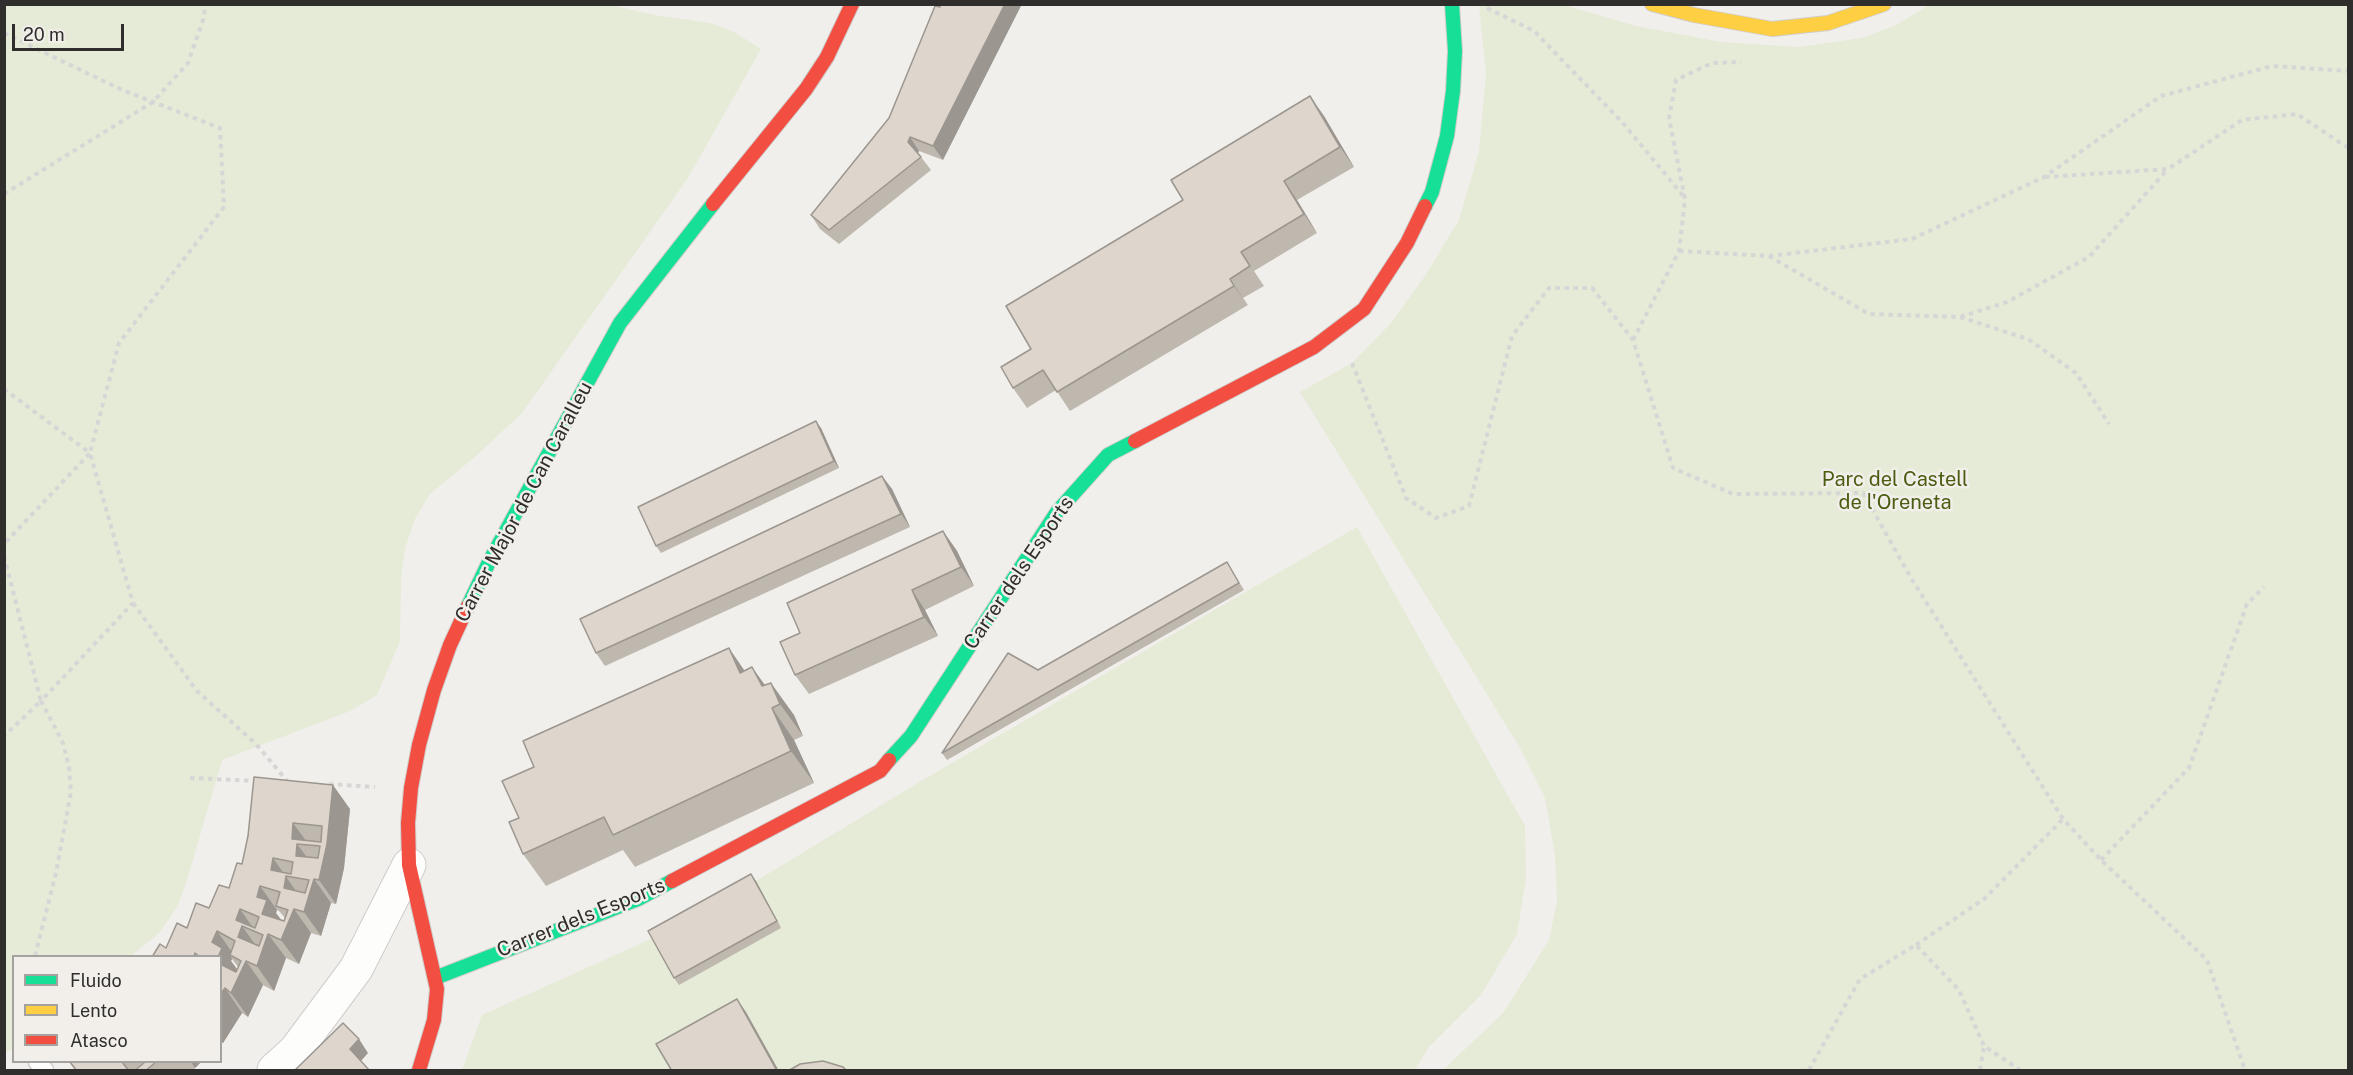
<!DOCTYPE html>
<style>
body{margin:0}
#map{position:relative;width:2353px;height:1075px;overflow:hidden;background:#f1efec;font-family:"Public Sans",sans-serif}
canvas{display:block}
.frame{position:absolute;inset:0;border:6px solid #2f2e2d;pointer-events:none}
.legend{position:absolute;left:12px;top:955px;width:210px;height:108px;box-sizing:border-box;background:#f2efeb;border:2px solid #a4a29f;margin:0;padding:8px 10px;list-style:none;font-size:18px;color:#2f2e2d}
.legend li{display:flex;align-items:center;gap:12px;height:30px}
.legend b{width:30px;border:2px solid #a4a29f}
.scale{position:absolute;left:12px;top:24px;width:112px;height:27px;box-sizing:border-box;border:3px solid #2f2e2d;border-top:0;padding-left:8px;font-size:18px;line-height:21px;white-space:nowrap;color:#2f2e2d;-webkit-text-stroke:4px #f2efeb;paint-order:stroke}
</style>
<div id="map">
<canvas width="2353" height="1075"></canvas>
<div class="frame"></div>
<ul class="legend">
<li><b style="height:8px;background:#16e098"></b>Fluido</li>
<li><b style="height:8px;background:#ffcf43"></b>Lento</li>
<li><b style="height:8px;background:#f24e42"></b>Atasco</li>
</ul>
<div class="scale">20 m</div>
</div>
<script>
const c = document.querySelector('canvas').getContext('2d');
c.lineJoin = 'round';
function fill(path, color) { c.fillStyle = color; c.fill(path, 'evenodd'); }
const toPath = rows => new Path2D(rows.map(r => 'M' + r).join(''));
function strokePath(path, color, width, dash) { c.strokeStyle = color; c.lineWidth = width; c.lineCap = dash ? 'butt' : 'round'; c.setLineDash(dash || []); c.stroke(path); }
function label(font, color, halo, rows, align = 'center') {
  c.font = font + ' "Public Sans",sans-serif'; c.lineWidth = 5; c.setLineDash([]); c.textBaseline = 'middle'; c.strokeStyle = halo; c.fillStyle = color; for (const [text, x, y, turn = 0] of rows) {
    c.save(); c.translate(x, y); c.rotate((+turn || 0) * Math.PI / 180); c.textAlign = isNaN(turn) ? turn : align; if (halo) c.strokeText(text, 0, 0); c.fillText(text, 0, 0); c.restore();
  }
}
const green = toPath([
 [5,4,611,5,654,15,710,23,736,33,761,49,688,178,522,413,476,456,430,494,415,519,405,548,401,579,400,641,377,695,350,711,222,760,187,880,177,907,160,932,131,956,14,956,13,1048,5,1054],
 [1479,5,1564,5,1636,26,1722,42,1799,47,1862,38,1896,25,1929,5,2348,5,2348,1070,1443,1070,1503,1013,1549,940,1557,900,1555,856,1545,798,1519,746,1300,392,1352,363,1391,323,1425,276,1459,220,1479,151,1486,73],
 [1357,527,1525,826,1526,877,1517,934,1481,995,1428,1048,1415,1070,462,1070,482,1015,653,938,756,881,921,781]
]);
const path = toPath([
 [1487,8,1534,31,1622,122,1685,198],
 [4,33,120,89,220,128,224,207,119,343,90,453,133,603,41,701,63,743,69,767,71,792,56,873,35,956],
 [2045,177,2168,169,2242,120,2297,114,2348,148],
 [4,194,153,102,188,63,204,17,205,4],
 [1679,251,1769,256,1912,239,2044,177,2161,96,2272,66,2348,71],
 [1769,256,1869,314,1960,317,2007,302,2089,257,2168,169],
 [1960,317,2028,339,2076,373,2109,424],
 [1633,340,1679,251,1685,199,1669,118,1676,80,1712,63,1741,62],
 [1352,363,1406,498,1436,518,1469,506,1512,336,1549,288,1592,288,1633,340,1673,468,1733,494,1863,493,1911,578,2063,819,2101,860,2207,960,2245,1070],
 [4,389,90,453,4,544],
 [4,556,41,701,4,736],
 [133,603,197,691,256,744,288,782],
 [190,778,258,781],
 [329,784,375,787],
 [2101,860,2189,768,2247,604,2264,587],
 [1916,945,1984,899,2063,819],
 [1809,1070,1860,979,1916,945,1959,990,1984,1046,2020,1070],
 [1980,1070,1984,1046]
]);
const lane = toPath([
 [37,1062,45,1070]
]);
const street = toPath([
 [274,1070,295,1051,356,969,409,865]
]);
const fast = toPath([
 [1425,206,1432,192,1447,136,1453,91,1455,51,1452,4],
 [468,606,490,560,620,323,713,204],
 [889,760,911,736,1057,512,1108,455,1135,441],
 [435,978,638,899,672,881]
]);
const slow = toPath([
 [1652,4,1694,15,1772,29,1828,23,1884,4]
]);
const jam = toPath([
 [713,204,806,89,827,57,852,4],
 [1135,441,1314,347,1364,309,1407,243,1425,206],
 [672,881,880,771,889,760],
 [419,1070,434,1020,437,989,409,865,408,823,411,788,419,745,434,690,450,645,468,606]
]);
const wall = toPath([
 [940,7,943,160,919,151,918,153,931,170,839,244,820,229,811,215,889,118],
 [1324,116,1354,167,1297,200,1317,233,1254,271,1264,286,1243,298,1248,305,1070,411,1056,390,1027,408,1013,388,1031,349],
 [821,428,839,468,661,553,656,546],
 [882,476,892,489,910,527,605,666,596,653],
 [943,531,957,551,974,586,925,610,938,636,809,694,795,675,800,633],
 [1227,562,1244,590,947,760,942,753,1038,670],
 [745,671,765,685,794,715,803,736,794,740,814,783,635,867,623,850,546,886,523,854],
 [254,777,350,809,344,868,336,904,331,903,321,936,311,933,299,964,286,958,274,991,263,985,248,1017,242,1013,223,1043,220,1041,220,957,152,957,166,948,209,908,229,888,242,864,248,836],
 [277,910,279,911,285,918,284,921,282,921,276,913],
 [232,959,238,967,237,969,231,961],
 [756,881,781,928,679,985,674,978],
 [69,1062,201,1062,192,1071,76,1071]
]);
const shadedWall = toPath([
 [1005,4,1022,4,943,160,933,146],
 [1310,96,1324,116,1354,167,1340,147],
 [910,137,919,151,917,155,908,142],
 [1284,181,1297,200,1317,233,1304,214],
 [1230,279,1243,298,1248,305,1234,286],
 [816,421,821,428,839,468,834,461],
 [882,476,892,489,910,527,901,514],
 [943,531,957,551,974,586,961,567],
 [912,590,925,610,938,636,924,617],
 [729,648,751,680,740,673],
 [752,667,775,699,762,686],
 [771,683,794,715,803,736,780,704],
 [772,708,794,740,814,783,791,751],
 [333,785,350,809,344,868,336,904,319,880],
 [293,823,309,845,297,844,315,868,296,856,292,839],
 [273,858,303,901,301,911,271,870],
 [751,874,756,881,781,928,777,921],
 [314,879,331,903,321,936,304,912],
 [260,886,277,910,276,913,285,925,262,914,257,897],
 [240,909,256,932,242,926,259,950,238,937,236,920],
 [294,909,311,933,299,964,281,940],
 [217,931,234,955,230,955,232,959,231,961,239,972,233,986,220,968,220,957,218,957,212,942],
 [268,934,286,958,274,991,257,966],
 [246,961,263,985,248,1017,231,993],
 [225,988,242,1013,223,1043,220,1040,220,995],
 [737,999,746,1012,779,1071,777,1071],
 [359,1039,368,1053,360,1062,350,1049],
 [191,1062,201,1062,195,1068]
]);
const building = toPath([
 [940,4,1005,4,933,146,910,137,908,142,921,157,829,230,811,215,889,118,935,6,940,7,940,4],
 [1310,96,1340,147,1284,181,1304,214,1241,252,1250,266,1230,279,1234,286,1057,392,1043,370,1013,388,1001,367,1031,349,1006,306,1183,200,1171,180,1310,96],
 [816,421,834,461,656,546,638,507,816,421],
 [882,476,901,514,596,653,580,619,882,476],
 [943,531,961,567,912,590,924,617,795,675,780,642,800,633,787,603,943,531],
 [1227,562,1239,583,942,753,1008,653,1038,670,1227,562],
 [729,648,740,673,752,667,762,686,771,683,780,704,772,708,791,751,613,835,604,817,523,854,509,822,519,818,502,781,534,767,523,741,729,648],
 [254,777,333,785,327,844,319,880,314,879,304,912,294,909,281,940,268,934,257,966,246,961,231,993,225,988,220,995,220,964,236,972,241,961,230,955,235,941,217,931,212,942,222,948,218,957,200,957,195,953,194,957,152,957,160,944,166,948,177,923,187,928,196,903,209,908,219,885,229,888,237,863,242,864,248,836,254,777],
 [293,823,322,826,321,842,292,839,293,823],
 [297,844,320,846,318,858,296,856,297,844],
 [273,858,293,862,291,874,271,870,273,858],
 [286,876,309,880,305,893,284,888,286,876],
 [260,886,280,892,276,906,288,910,284,921,262,914,267,900,257,897,260,886],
 [240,909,259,917,255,928,236,920,240,909],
 [242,926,263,935,259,946,238,937,242,926],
 [751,874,777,921,674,978,648,931,751,874],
 [737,999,777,1071,672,1071,656,1044,737,999],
 [343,1023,359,1039,350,1049,370,1071,294,1071,343,1023],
 [823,1061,843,1067,847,1071,788,1071,800,1064,823,1061],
 [70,1062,122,1062,129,1071,77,1071,70,1062],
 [142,1062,156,1062,145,1071,134,1071,144,1063,142,1062]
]);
const parkNames = [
 ["Parc del Castell",1895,480],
 ["de l'Oreneta",1895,503]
];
const streetNames = [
 ["Carrer Major de Can Caralleu",524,502,-62],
 ["Carrer dels Esports",1019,573,-56],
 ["Carrer dels Esports",581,918,-22]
];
fill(green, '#e5ebd6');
strokePath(lane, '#cfcdcb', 19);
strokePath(street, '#cfcdcb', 35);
strokePath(fast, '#cfcdcb', 16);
strokePath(slow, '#cfcdcb', 16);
strokePath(jam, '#cfcdcb', 16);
strokePath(path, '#d7d6d6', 4, [4.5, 4.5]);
strokePath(lane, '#fdfdfc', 16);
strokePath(street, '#fdfdfc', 33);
strokePath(fast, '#16e098', 14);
strokePath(slow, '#ffcf43', 14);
strokePath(jam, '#f24e42', 14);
fill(wall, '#bfb8af');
fill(shadedWall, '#9b968f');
fill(building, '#ded6cc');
strokePath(building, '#9b968f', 1.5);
label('20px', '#4c5d11', '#f2efeb', parkNames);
label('20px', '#2f2e2d', '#f2efeb', streetNames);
</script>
